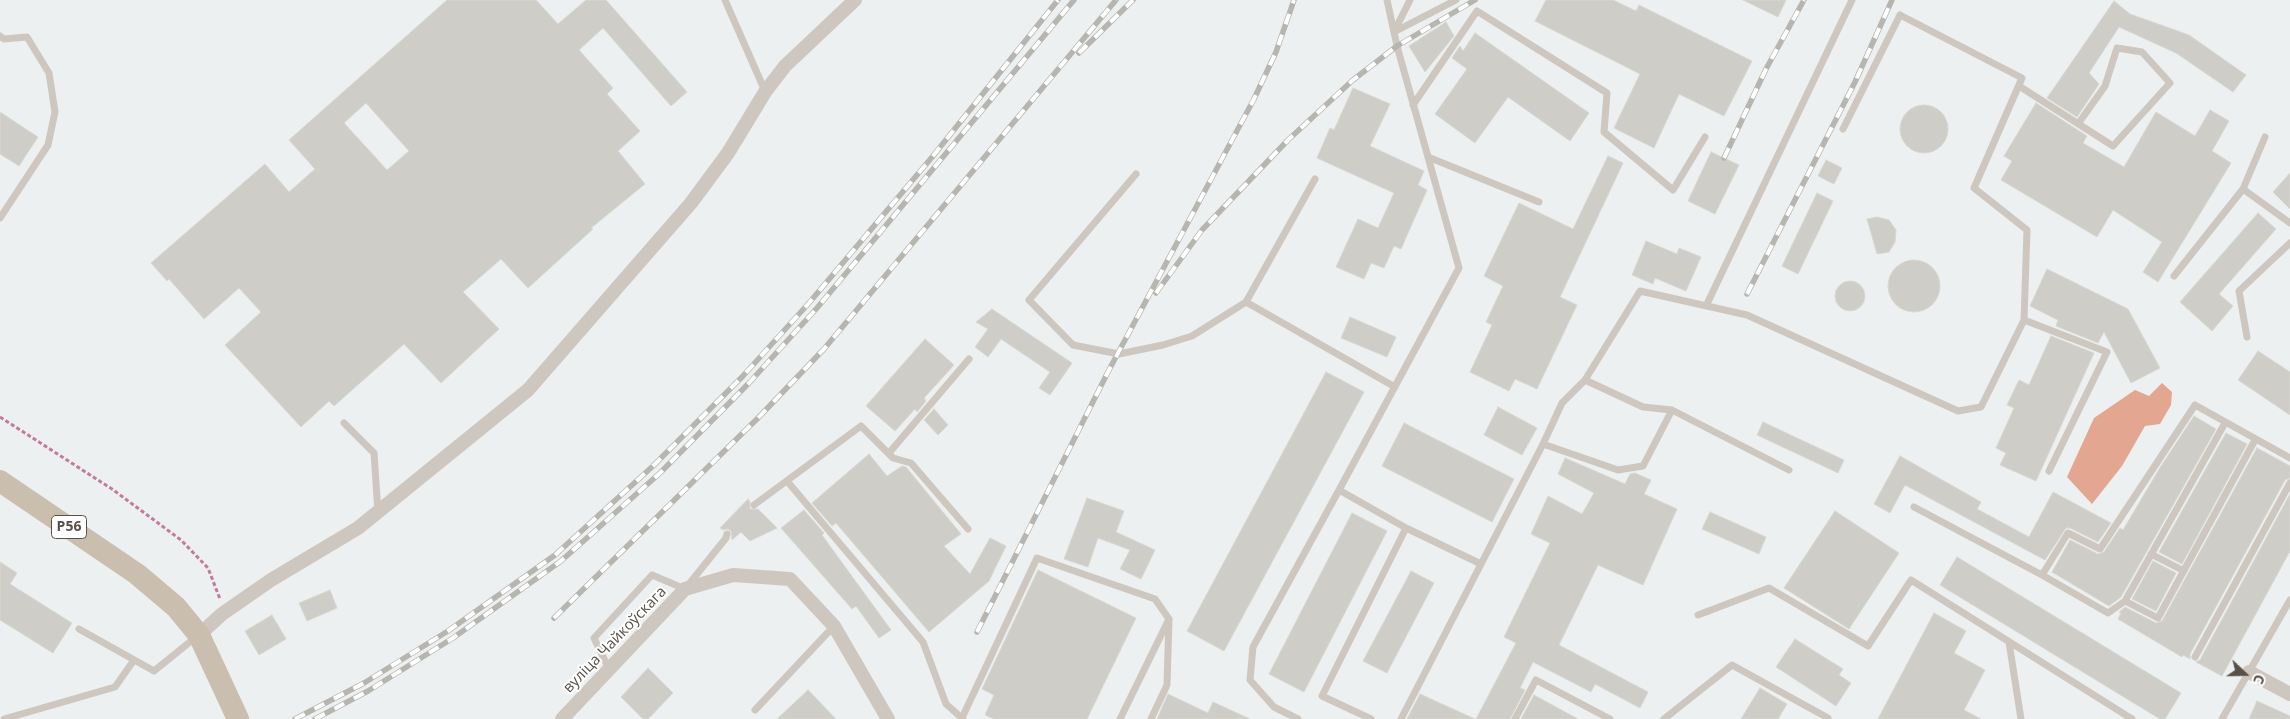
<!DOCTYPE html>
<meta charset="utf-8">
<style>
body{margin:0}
#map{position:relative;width:2290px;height:719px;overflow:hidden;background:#edf0f0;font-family:"Open Sans",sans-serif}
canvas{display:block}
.north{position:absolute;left:2220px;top:649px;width:50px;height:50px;-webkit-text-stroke:4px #fff;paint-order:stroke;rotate:111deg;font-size:14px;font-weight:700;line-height:20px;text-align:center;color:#595047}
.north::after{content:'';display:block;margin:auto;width:18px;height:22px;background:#595047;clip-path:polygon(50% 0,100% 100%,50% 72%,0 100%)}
</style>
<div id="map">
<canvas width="2290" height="719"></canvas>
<div class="north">С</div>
</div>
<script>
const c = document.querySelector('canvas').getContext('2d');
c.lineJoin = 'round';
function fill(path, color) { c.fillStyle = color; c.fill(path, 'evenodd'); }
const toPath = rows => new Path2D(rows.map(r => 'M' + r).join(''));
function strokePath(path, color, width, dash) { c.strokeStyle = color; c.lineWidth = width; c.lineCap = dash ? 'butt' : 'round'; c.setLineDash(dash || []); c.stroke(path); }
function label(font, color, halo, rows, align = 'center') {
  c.font = font + ' "Open Sans",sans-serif'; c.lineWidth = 4; c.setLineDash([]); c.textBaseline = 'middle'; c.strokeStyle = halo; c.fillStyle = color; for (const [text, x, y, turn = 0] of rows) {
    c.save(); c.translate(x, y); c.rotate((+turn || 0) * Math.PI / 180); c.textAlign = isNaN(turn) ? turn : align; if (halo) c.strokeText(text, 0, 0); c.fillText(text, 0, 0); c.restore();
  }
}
const water = toPath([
 [2162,383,2172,392,2171,405,2160,424,2145,426,2122,466,2092,504,2067,477,2094,418,2135,390,2149,396]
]);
const building = toPath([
 [447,0,536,0,558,24,586,0,606,0,687,92,671,106,603,28,579,50,613,88,607,94,640,131,618,151,645,184,591,228,593,229,528,288,501,259,463,292,499,329,441,383,404,344,334,406,329,401,301,427,225,345,261,312,239,288,204,319,169,279,167,281,151,263,265,164,289,192,315,169,289,140,447,0],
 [366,103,409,151,387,170,344,123,366,103],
 [1546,0,1613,0,1636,11,1639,5,1752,61,1724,116,1679,94,1654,148,1614,128,1640,74,1535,21,1546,0],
 [1743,0,1786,0,1778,17,1743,0],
 [2114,1,2130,14,2189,35,2246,75,2233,92,2176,53,2119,27,2089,73,2099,84,2077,117,2047,98,2114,1],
 [1446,22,1454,36,1425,72,1409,46,1446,22],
 [1475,33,1589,113,1570,141,1508,97,1475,143,1435,114,1467,69,1452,58,1460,46,1463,51,1475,33],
 [1353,88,1390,104,1370,146,1424,171,1418,185,1427,190,1401,249,1394,246,1384,268,1371,263,1364,279,1336,267,1358,219,1378,228,1394,193,1317,158,1330,128,1334,130,1353,88],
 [2036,103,2087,136,2083,143,2124,167,2156,112,2195,136,2210,110,2229,121,2212,151,2231,163,2158,282,2143,272,2162,242,2113,210,2097,237,2001,180,2012,161,2004,156,2036,103],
 '1900 129a24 24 0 1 1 48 0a24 24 0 1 1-48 0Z',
 [0,112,38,137,19,166,0,154,0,112],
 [1711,152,1739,165,1715,214,1688,201,1711,152],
 [1608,156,1623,163,1560,297,1577,305,1537,389,1515,379,1509,391,1470,372,1492,325,1486,322,1503,286,1484,276,1519,203,1573,229,1608,156],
 [1826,160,1842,168,1834,184,1818,176,1826,160],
 [2290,173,2290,209,2273,192,2290,173],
 [1817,193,1833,201,1798,274,1782,266,1817,193],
 [2258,213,2276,229,2219,294,2233,306,2212,331,2180,302,2258,213],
 [1877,217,1889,220,1896,230,1895,242,1889,252,1877,254,1867,219,1877,217],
 [1646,241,1677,254,1679,248,1701,257,1686,291,1655,278,1653,284,1632,275,1646,241],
 '1888 286a26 26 0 1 1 52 0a26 26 0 1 1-52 0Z',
 [2047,269,2128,309,2160,368,2131,383,2104,332,2098,343,2056,326,2058,320,2030,306,2047,269],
 '1835 296a15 15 0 1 1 30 0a15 15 0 1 1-30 0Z',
 [992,309,1072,363,1050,395,1039,388,1050,372,1001,339,988,357,975,347,988,329,976,322,992,309],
 [1350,317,1396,337,1387,357,1341,338,1350,317],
 [2051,336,2094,353,2036,481,2000,465,2006,453,1996,448,2014,408,2007,405,2019,380,2029,385,2051,336],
 [925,339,954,365,924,398,926,401,917,412,915,409,895,431,866,406,925,339],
 [2258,351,2290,372,2290,415,2238,380,2258,351],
 [1326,372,1364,392,1224,651,1187,631,1326,372],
 [1498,407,1537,428,1522,455,1484,435,1498,407],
 [934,409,948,425,938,435,924,420,934,409],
 [2194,416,2216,429,2121,597,2109,606,2052,572,2070,540,2098,554,2104,552,2120,528,2123,530,2161,466,2194,416],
 [1763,422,1844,460,1838,473,1757,435,1763,422],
 [1404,423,1514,479,1492,522,1382,466,1404,423],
 [2226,433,2247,444,2182,564,2159,552,2226,433],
 [2257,448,2290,466,2290,478,2285,480,2190,654,2190,659,2183,655,2182,657,2118,619,2121,613,2119,612,2125,607,2156,623,2162,621,2257,448],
 [869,454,887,476,902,466,906,467,961,534,944,546,970,574,990,538,1006,546,989,581,929,632,836,523,832,526,812,503,869,454],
 [1900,456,1981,502,1977,509,2029,537,2053,492,2111,523,2098,542,2070,528,2066,528,2045,560,1905,485,1890,513,1874,504,1900,456],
 [1565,458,1625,484,1630,474,1635,473,1651,480,1644,494,1677,509,1643,585,1598,565,1559,645,1648,692,1640,708,1595,684,1591,692,1533,662,1520,688,1525,690,1510,719,1476,719,1516,643,1504,637,1550,543,1531,534,1548,496,1582,514,1594,493,1558,474,1565,458],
 [2290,494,2290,551,2222,676,2196,662,2200,660,2290,494],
 [1087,498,1124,511,1116,532,1155,550,1141,579,1120,569,1130,550,1098,538,1088,567,1064,559,1087,498],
 [748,499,750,502,750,509,758,509,777,528,750,541,741,532,732,540,731,531,728,529,723,530,720,528,748,499],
 [804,510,824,533,822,535,891,630,879,638,856,606,852,609,781,528,804,510],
 [1835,511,1899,553,1849,629,1784,588,1835,511],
 [1710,512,1766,537,1759,554,1702,529,1710,512],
 [1352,513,1387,531,1304,692,1269,674,1352,513],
 [1957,557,2181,693,2165,719,2160,719,1940,585,1957,557],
 [2153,561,2176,573,2156,611,2132,599,2153,561],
 [0,562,17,573,10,584,72,623,53,653,0,620,0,562],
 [1038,570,1136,618,1087,719,994,719,985,715,994,695,982,689,1038,570],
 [1411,571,1434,583,1387,673,1363,661,1411,571],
 [330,590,337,608,307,621,299,603,330,590],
 [1934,613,1966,631,1954,653,1985,670,1964,710,1981,719,1878,719,1934,613],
 [272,615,286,639,259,655,245,631,272,615],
 [1795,639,1843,669,1839,675,1851,683,1836,706,1776,667,1795,639],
 [648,668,673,693,648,719,643,719,621,697,648,668],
 [1760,688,1787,704,1778,719,1741,719,1760,688],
 [808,690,836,719,777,719,808,690],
 [1168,694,1208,713,1213,702,1250,719,1157,719,1168,694],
 [1420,694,1475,719,1407,719,1420,694],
 [1534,695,1578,719,1521,719,1534,695],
 [2257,701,2290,716,2290,719,2249,719,2257,701]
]);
const path = toPath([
 [0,417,112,489,181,540,208,568,220,599]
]);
const lane = toPath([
 [725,0,765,91],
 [1394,32,1456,0],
 [1394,32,1410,0],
 [0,36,4,39,27,37,49,73,55,112,48,145,0,218],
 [2019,86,2113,146,2170,83,2142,52,2117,48,2105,86,2078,124],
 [1413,105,1477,11,1607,93,1604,132,1673,190,1705,137],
 [1843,129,1900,15,2022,78,1974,188,2027,230,2024,320],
 [2265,137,2243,189,2290,223],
 [1428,157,1539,202],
 [1136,174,1029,300,1073,345,1119,354,1163,345,1192,336,1246,302,1395,387],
 [2174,276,2243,189],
 [1246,302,1315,179],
 [1706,306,1852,0],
 [2247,337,2239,291,2290,243],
 [1585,380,1562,403,1543,444,1618,470,1643,466,1672,410],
 [344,423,374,453,378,512],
 [889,453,969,359],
 [1789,470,1672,410,1643,407,1585,380,1640,291,1747,315,1958,411,1981,407,2024,320,2107,352,2049,471],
 [787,481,923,642,946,704,963,719],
 [1339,490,1459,268,1397,46,1387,0],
 [754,505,861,426,893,458,911,463,968,529],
 [1914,507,2042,575,2068,533,2100,549,2195,405,2290,458],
 [2151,554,2184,571],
 [2042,575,2108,613,2125,601,2225,423],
 [2125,601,2158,618,2255,440],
 [1698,615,1769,588,1868,646,1911,580,2132,719],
 [79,629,154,671,196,637],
 [2009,642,2021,719],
 [2195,657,2290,483],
 [609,669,594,638,652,575,685,589,726,538,727,534],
 [755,710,834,626],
 [962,718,1037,558,1155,599,1169,619],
 [4,719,115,687,134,660],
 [1120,719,1169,619,1167,685,1151,719],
 [1298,719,1274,707,1250,680,1253,647,1339,490,1406,528],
 [1371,719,1322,696,1406,528,1481,564],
 [1401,719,1543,444],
 [1515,719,1536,680,1610,719],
 [1664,719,1732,665,1828,718],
 [2222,719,2290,600]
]);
const street = toPath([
 [199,635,222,614,271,580,358,528,528,390,691,203,728,153,765,92,785,66,855,0],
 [2249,672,2290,694],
 [562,719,685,589,733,575,790,579,834,626,888,719]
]);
const primary = toPath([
 [0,481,137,574,176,607,199,635,238,719]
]);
const rail = toPath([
 [1079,53,1133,0],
 [1724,158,1766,69,1804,0],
 [1156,293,1202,230,1288,140,1353,80,1397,46,1475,0],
 [1747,294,1855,82,1892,0],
 [554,618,758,418,824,349,1116,0],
 [977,632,1110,368,1254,99,1276,52,1294,0],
 [295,719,364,683,448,631,555,555,653,466,742,377,809,303,933,156,1058,0],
 [315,719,368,691,453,638,561,561,660,473,749,383,817,308,1074,0]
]);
const shields = [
 [69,527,35]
];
const shieldNames = [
 ["Р56",69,527]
];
const streetNames = [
 ["вуліца Чайкоўскага",615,640,-46]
];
fill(water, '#e3a690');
fill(building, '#cecdc7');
strokePath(building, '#d8d7d2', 1);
strokePath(path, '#c47b9b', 3, [4, 2.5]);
strokePath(lane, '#cec7bf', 7);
strokePath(street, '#cec7bf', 14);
strokePath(primary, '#cabeaf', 22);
strokePath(rail, '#b7b5b0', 5.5);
strokePath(rail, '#fff', 4, [11]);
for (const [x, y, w] of shields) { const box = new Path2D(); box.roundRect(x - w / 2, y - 11.5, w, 23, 4); c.fillStyle = '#fff'; c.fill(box); strokePath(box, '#595047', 1); }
label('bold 14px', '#595047', null, shieldNames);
label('15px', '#595047', '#fff', streetNames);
</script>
